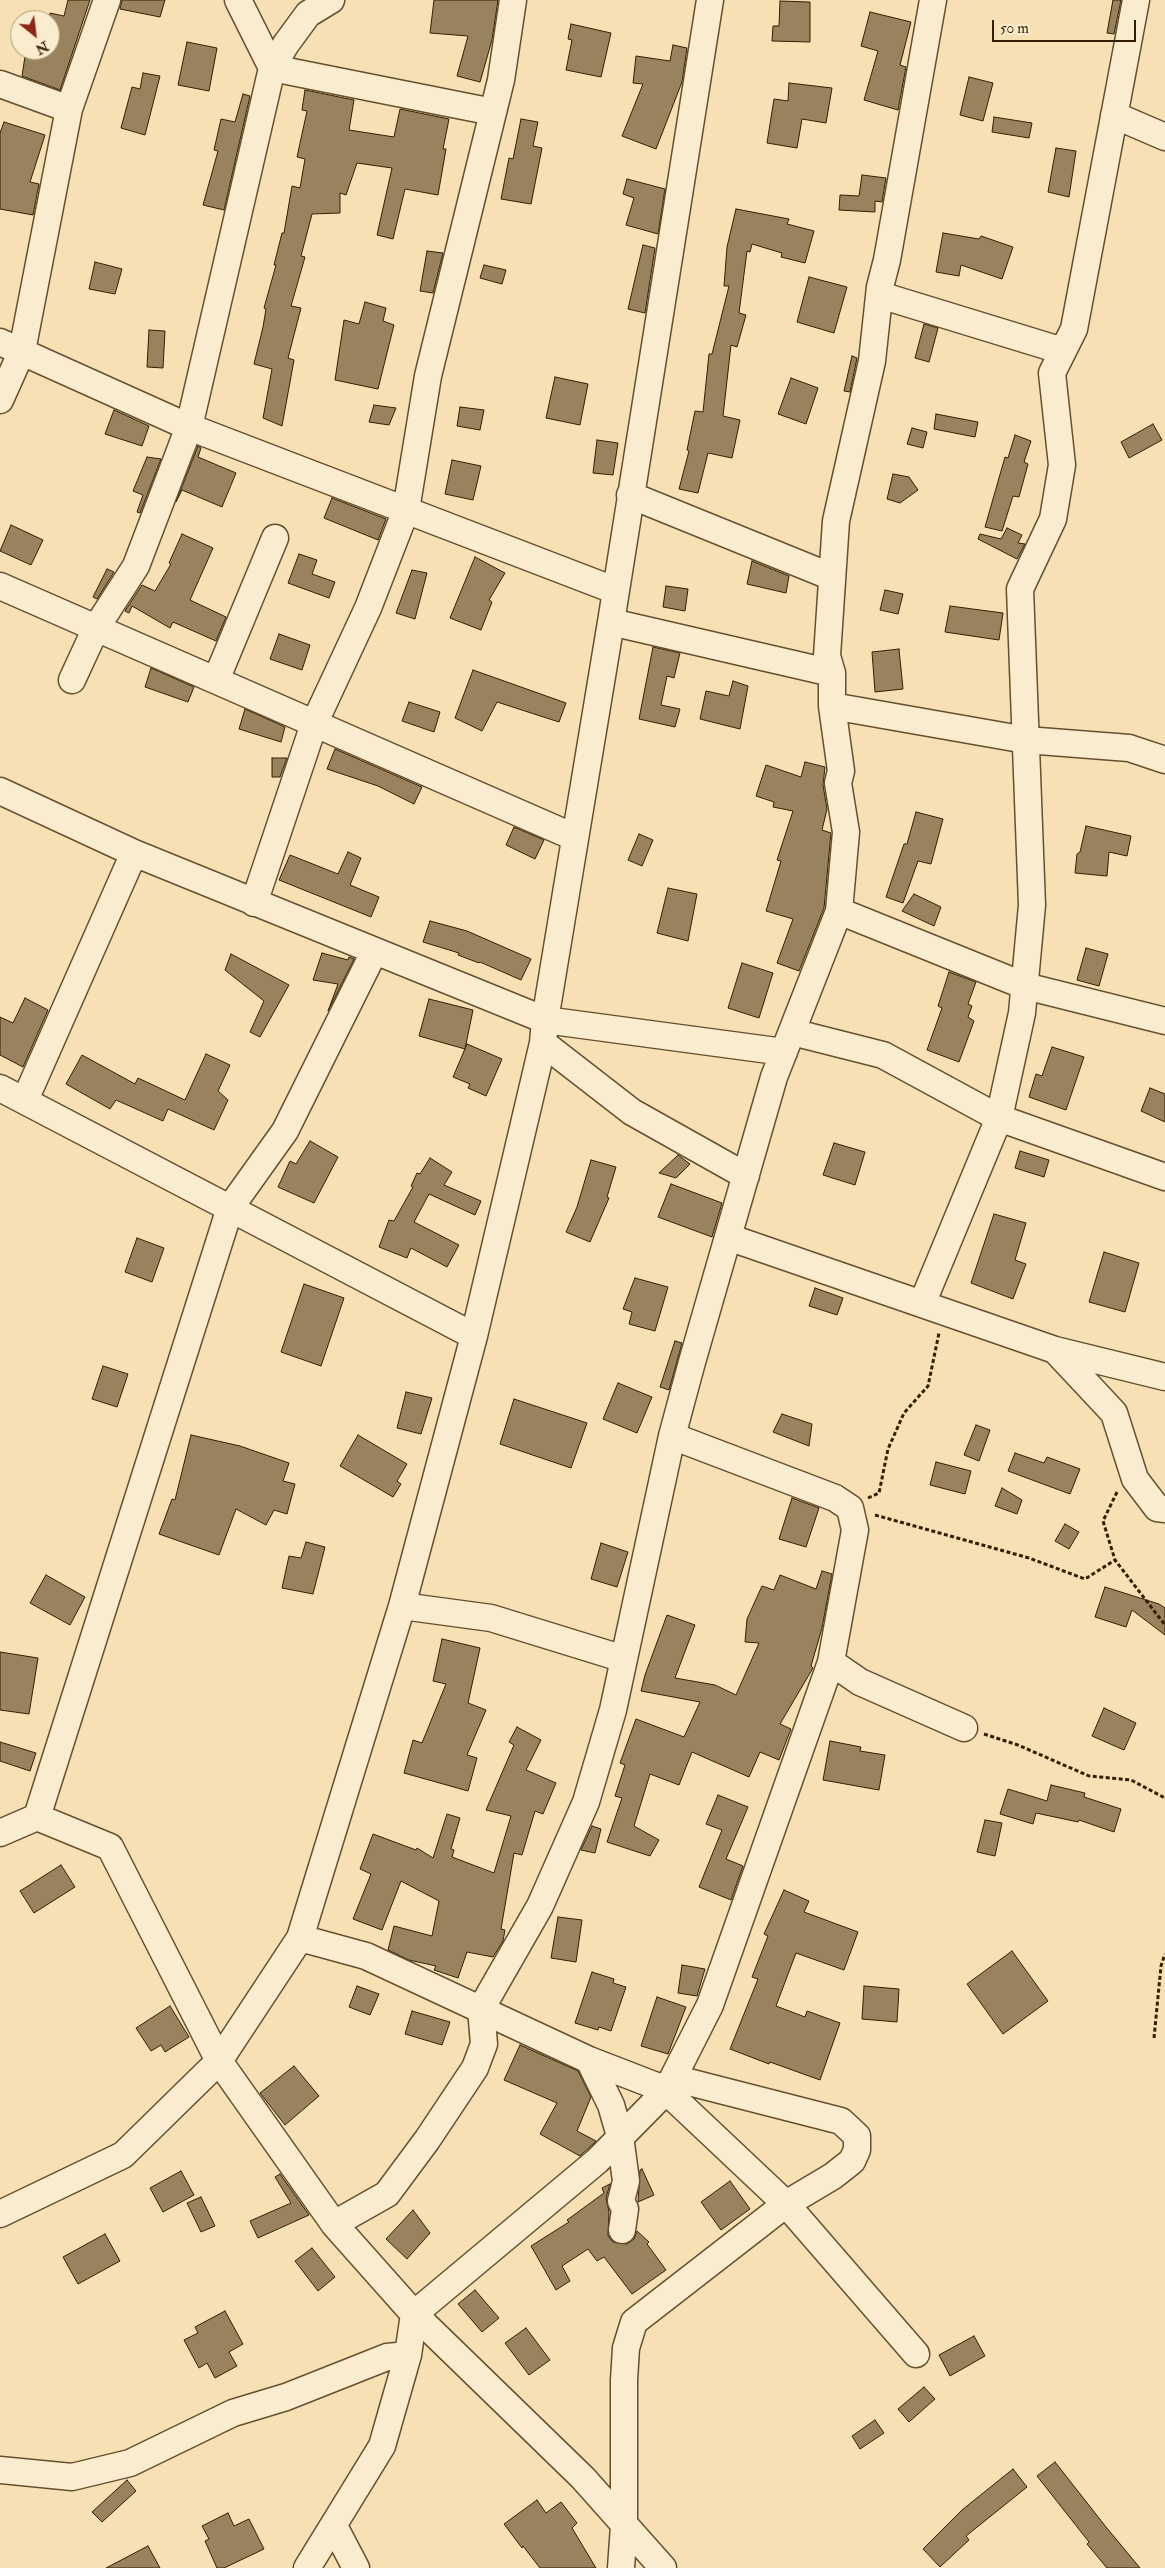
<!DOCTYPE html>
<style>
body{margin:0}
#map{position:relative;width:1165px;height:2568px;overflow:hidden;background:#f7e1b4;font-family:"IM FELL Double Pica",serif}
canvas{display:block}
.north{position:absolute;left:10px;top:10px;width:50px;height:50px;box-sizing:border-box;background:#faecce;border:1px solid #ab9a7c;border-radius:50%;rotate:151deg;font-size:14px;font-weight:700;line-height:20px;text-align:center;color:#341e01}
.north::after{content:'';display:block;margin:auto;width:18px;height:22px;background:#8f2418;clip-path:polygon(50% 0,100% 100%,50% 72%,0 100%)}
.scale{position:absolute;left:992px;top:20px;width:144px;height:22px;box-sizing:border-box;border:2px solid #341e01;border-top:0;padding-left:6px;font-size:15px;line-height:18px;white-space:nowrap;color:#341e01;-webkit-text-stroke:4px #faecce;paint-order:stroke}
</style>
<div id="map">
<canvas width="1165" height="2568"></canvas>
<div class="north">N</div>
<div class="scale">50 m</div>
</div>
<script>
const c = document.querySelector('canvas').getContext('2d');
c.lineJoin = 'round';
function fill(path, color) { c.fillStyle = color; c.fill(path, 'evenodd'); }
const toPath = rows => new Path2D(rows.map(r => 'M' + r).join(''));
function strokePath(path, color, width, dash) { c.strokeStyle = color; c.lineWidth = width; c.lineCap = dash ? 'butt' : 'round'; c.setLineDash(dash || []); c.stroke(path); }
const building = toPath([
 [68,0,90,0,60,90,22,76,26,50,50,50,50,13,64,16,68,0],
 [122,0,165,0,160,17,120,9,122,0],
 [434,0,498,0,492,40,480,82,457,76,468,36,430,33,434,0],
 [1113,0,1121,0,1114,34,1107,33,1113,0],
 [780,1,810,2,810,42,772,41,773,26,779,26,780,1],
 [870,12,911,22,900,65,906,67,898,110,864,100,878,51,861,46,870,12],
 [571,24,611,33,601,77,566,70,572,40,568,39,571,24],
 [187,42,217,48,209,91,178,85,187,42],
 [673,45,687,48,682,82,656,149,622,136,643,84,633,83,636,56,670,61,673,45],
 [143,73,160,76,145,135,121,128,132,87,140,89,143,73],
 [969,77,993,83,983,121,960,115,969,77],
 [789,83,832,88,826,123,802,119,797,148,767,143,774,99,788,101,789,83],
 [305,90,354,100,349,130,394,137,400,109,449,119,443,149,446,149,438,195,405,189,393,239,377,235,392,168,357,163,346,195,340,193,340,213,312,214,301,256,305,257,291,306,301,308,288,358,294,360,282,426,263,418,272,369,254,364,263,327,266,309,264,308,276,265,274,265,282,233,284,233,292,186,300,188,305,159,297,157,307,111,302,110,305,90],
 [243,94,250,96,224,210,203,205,218,151,214,150,221,119,235,122,243,94],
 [994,117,1032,123,1029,138,992,132,994,117],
 [521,119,538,122,533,146,542,148,531,204,501,199,509,158,513,159,521,119],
 [4,122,45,135,30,182,39,184,33,215,0,209,0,133,4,122],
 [1056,148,1076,151,1069,197,1048,192,1056,148],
 [862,175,886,178,882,202,875,201,875,212,839,210,840,195,859,196,862,175],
 [627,179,665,189,658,234,626,225,634,198,623,194,627,179],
 [736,209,789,219,787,224,814,231,805,263,781,257,782,253,752,244,750,252,747,251,739,313,746,315,737,347,731,345,723,416,740,420,732,458,708,453,698,493,679,489,689,451,687,450,695,411,703,412,709,354,712,354,729,286,724,286,727,247,736,209],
 [943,233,979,239,981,236,1013,247,1002,279,961,265,959,276,936,272,943,233],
 [643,245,655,248,645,313,628,309,643,245],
 [427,251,443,253,433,293,420,291,427,251],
 [95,262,122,269,115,294,89,289,95,262],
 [484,265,506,270,502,284,480,278,484,265],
 [809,277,847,287,834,333,797,322,809,277],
 [365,302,386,308,383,321,394,325,378,389,335,380,344,320,359,324,365,302],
 [924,324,938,328,929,362,915,358,924,324],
 [149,330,165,331,163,368,147,367,149,330],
 [852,356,857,358,850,392,844,391,852,356],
 [555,377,588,384,580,425,546,418,555,377],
 [791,378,818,388,806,424,778,414,791,378],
 [374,405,396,408,389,425,369,422,374,405],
 [460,407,484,410,480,430,457,426,460,407],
 [114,410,149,426,142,446,105,434,114,410],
 [936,414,978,422,975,437,934,429,936,414],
 [1153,424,1162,440,1129,458,1121,442,1153,424],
 [912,428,927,432,923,448,907,444,912,428],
 [1015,435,1031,441,1024,462,1028,464,1019,497,1013,496,1002,531,985,527,1005,457,1008,458,1015,435],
 [597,440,618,443,613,475,593,473,597,440],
 [198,446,201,448,198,457,236,473,222,507,182,490,176,502,198,446],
 [147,457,161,459,140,513,137,512,143,495,133,491,147,457],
 [452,460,481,466,473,500,445,494,452,460],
 [893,474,909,477,918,490,900,503,887,499,893,474],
 [332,498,386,519,378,540,324,518,332,498],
 [11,525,43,540,31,565,0,551,11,525],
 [1007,528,1022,535,1018,543,1025,544,1017,559,978,539,980,534,1001,539,1007,528],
 [182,534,213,548,190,600,226,617,216,641,173,622,170,628,132,606,129,613,125,611,142,585,155,591,171,564,169,563,182,534],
 [299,554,317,560,312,574,335,582,329,598,288,583,299,554],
 [475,557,505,573,489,600,492,602,481,630,450,618,475,557],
 [752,561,789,576,786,593,747,584,752,561],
 [107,569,114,572,97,599,93,597,107,569],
 [412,570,427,573,415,619,396,613,412,570],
 [666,586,688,589,685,611,663,607,666,586],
 [885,590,903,594,898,614,880,610,885,590],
 [950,606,1003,613,999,640,945,632,950,606],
 [279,634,310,645,302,670,270,659,279,634],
 [653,647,680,653,674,678,667,676,661,705,680,709,675,727,639,719,653,647],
 [899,649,903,689,875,692,872,652,899,649],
 [151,668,194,687,188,702,145,687,151,668],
 [473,670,566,703,559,722,497,702,482,731,455,718,473,670],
 [733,681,748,686,740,729,700,719,706,691,729,696,733,681],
 [409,702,440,712,434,732,402,721,409,702],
 [245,709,285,727,281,742,239,729,245,709],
 [335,749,422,787,414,804,378,786,327,769,335,749],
 [272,758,287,758,280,777,272,777,272,758],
 [805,762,825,767,823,785,827,809,822,830,831,833,824,908,799,971,777,963,793,919,766,911,781,861,777,860,793,811,773,807,774,802,756,796,766,765,801,777,805,762],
 [916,812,943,819,931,864,918,861,903,903,886,897,904,844,907,844,916,812],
 [1086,826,1131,836,1127,856,1109,852,1107,876,1075,873,1077,854,1080,852,1086,826],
 [514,827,544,840,535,859,506,845,514,827],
 [639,834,653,840,642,866,628,860,639,834],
 [348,852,361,858,350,885,379,897,371,917,279,880,290,855,338,874,348,852],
 [668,888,697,894,688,941,657,933,668,888],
 [914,894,941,907,934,926,902,911,914,894],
 [430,921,467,931,531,959,521,980,480,962,479,963,458,955,459,953,423,942,430,921],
 [1086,948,1108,954,1099,986,1077,980,1086,948],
 [322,953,348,960,349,957,354,959,328,1011,338,984,313,980,322,953],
 [231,954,289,985,260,1037,250,1032,264,1001,225,970,231,954],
 [742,963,773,973,759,1018,728,1008,742,963],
 [949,972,976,982,968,1004,972,1006,968,1017,974,1021,959,1062,927,1050,942,1008,938,1006,949,972],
 [25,998,48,1010,23,1067,0,1055,0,1017,13,1023,25,998],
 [429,999,473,1010,465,1049,419,1036,429,999],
 [467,1044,502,1059,486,1096,468,1088,470,1084,453,1077,467,1044],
 [1052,1047,1084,1057,1066,1110,1029,1097,1036,1074,1042,1076,1052,1047],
 [206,1054,230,1065,218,1091,228,1100,214,1130,168,1109,163,1121,116,1100,110,1109,66,1084,82,1055,135,1084,138,1078,185,1100,206,1054],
 [1150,1088,1165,1094,1165,1122,1141,1111,1150,1088],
 [310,1141,338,1157,314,1203,278,1187,290,1161,296,1164,310,1141],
 [834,1143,865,1152,855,1185,823,1175,834,1143],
 [1020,1151,1049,1160,1044,1177,1015,1168,1020,1151],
 [678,1155,690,1164,676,1178,659,1173,678,1155],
 [430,1158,452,1172,444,1185,481,1201,475,1215,429,1194,414,1222,459,1245,447,1267,411,1248,407,1258,379,1247,389,1220,394,1221,413,1187,411,1186,417,1173,420,1174,430,1158],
 [591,1160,616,1167,607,1197,609,1198,590,1242,566,1232,577,1207,591,1160],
 [671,1184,722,1203,712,1237,658,1217,671,1184],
 [994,1214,1026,1223,1015,1260,1026,1264,1013,1299,971,1283,994,1214],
 [137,1238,164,1248,152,1282,125,1272,137,1238],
 [1104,1252,1139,1263,1125,1312,1089,1302,1104,1252],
 [635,1278,668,1287,655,1331,629,1324,632,1312,623,1309,635,1278],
 [304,1284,344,1298,321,1366,281,1352,304,1284],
 [815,1288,843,1298,837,1315,809,1306,815,1288],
 [675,1341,682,1343,669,1390,660,1387,675,1341],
 [103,1366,128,1374,117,1407,92,1399,103,1366],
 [618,1383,652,1397,637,1433,603,1419,618,1383],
 [406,1392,432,1398,421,1434,397,1428,406,1392],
 [514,1399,587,1423,571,1468,500,1444,514,1399],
 [782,1414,812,1424,809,1446,773,1432,782,1414],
 [976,1425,990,1430,979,1461,964,1455,976,1425],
 [191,1435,240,1446,289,1463,283,1481,295,1484,287,1514,274,1510,266,1525,236,1509,219,1555,159,1534,172,1499,175,1500,191,1435],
 [358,1435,407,1464,397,1481,401,1484,393,1497,340,1466,358,1435],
 [1015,1453,1044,1463,1047,1457,1080,1469,1070,1494,1008,1471,1015,1453],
 [936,1462,971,1471,965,1494,930,1485,936,1462],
 [1002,1488,1022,1500,1017,1514,995,1506,1002,1488],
 [792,1498,819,1508,806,1547,779,1539,792,1498],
 [1065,1524,1079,1532,1069,1549,1055,1541,1065,1524],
 [306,1542,325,1547,313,1594,282,1588,289,1556,301,1558,306,1542],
 [601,1543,628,1552,617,1587,591,1579,601,1543],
 [822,1571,832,1574,822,1628,811,1666,813,1668,780,1724,791,1729,779,1760,760,1752,749,1777,692,1752,679,1785,650,1774,634,1826,659,1840,650,1856,607,1842,622,1798,615,1796,625,1765,620,1763,636,1719,684,1737,700,1702,641,1691,645,1675,667,1615,695,1625,675,1678,715,1685,736,1695,759,1643,745,1642,747,1619,762,1586,774,1590,780,1575,816,1589,822,1571],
 [46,1575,85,1597,70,1625,30,1603,46,1575],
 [1105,1587,1159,1604,1165,1608,1165,1635,1132,1610,1126,1627,1095,1617,1105,1587],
 [442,1639,480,1648,468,1703,486,1710,467,1755,477,1758,468,1791,404,1773,413,1740,422,1743,446,1684,433,1681,442,1639],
 [0,1652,38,1658,29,1714,0,1710,0,1652],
 [1104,1708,1136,1723,1124,1750,1092,1736,1104,1708],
 [517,1727,541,1740,526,1770,556,1783,543,1814,535,1811,522,1855,514,1853,501,1929,505,1930,503,1941,493,1957,467,1952,458,1978,434,1970,436,1966,409,1960,388,1950,394,1926,432,1936,439,1901,401,1881,382,1930,353,1919,371,1874,360,1869,373,1834,416,1850,417,1848,433,1858,447,1814,460,1818,451,1849,454,1850,452,1857,494,1873,511,1816,486,1810,514,1745,509,1742,517,1727],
 [830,1741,861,1747,860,1751,885,1755,879,1790,823,1780,830,1741],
 [0,1742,36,1753,30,1771,0,1761,0,1742],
 [1051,1785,1085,1793,1084,1797,1121,1809,1114,1832,1079,1820,1078,1822,1036,1813,1033,1824,1000,1814,1008,1789,1047,1801,1051,1785],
 [718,1795,748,1807,726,1859,743,1866,731,1900,699,1887,722,1830,706,1824,718,1795],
 [985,1820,1002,1823,995,1856,977,1852,985,1820],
 [592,1826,601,1829,595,1853,581,1850,592,1826],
 [61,1865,75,1887,34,1913,20,1891,61,1865],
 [784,1890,809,1901,804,1912,858,1932,844,1970,796,1953,776,2006,805,2017,807,2011,840,2023,820,2080,770,2062,769,2064,730,2049,758,1979,752,1977,768,1936,764,1934,784,1890],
 [558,1917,582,1920,576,1962,551,1958,558,1917],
 [1012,1951,1048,2001,1003,2034,967,1984,1012,1951],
 [682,1965,705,1969,697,1996,678,1993,682,1965],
 [592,1972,614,1979,613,1983,626,1987,611,2031,599,2027,598,2030,575,2023,592,1972],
 [357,1986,379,1994,370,2015,349,2007,357,1986],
 [864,1986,899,1989,897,2022,862,2019,864,1986],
 [657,1997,686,2007,668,2054,641,2046,657,1997],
 [170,2006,189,2037,165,2052,161,2045,151,2051,136,2028,170,2006],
 [412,2011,450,2022,442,2045,405,2034,412,2011],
 [520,2045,578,2071,591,2097,577,2131,596,2141,580,2156,540,2134,557,2103,504,2080,520,2045],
 [294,2066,319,2096,285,2125,260,2093,294,2066],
 [642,2169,654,2195,638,2202,640,2170,642,2169],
 [181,2171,194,2195,163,2212,150,2188,181,2171],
 [280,2174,309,2215,258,2238,250,2221,291,2203,275,2177,280,2174],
 [730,2181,750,2209,721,2230,701,2202,730,2181],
 [610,2184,606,2198,609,2212,608,2236,613,2242,627,2244,634,2239,637,2231,649,2242,647,2244,666,2270,632,2294,604,2257,597,2261,588,2249,562,2266,570,2281,556,2290,531,2246,569,2222,567,2220,604,2193,602,2188,610,2184],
 [201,2197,215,2226,201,2232,187,2203,201,2197],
 [413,2210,430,2233,407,2259,386,2239,413,2210],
 [105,2234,120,2261,78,2284,63,2257,105,2234],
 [312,2248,335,2277,318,2291,295,2261,312,2248],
 [475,2290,499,2318,482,2332,458,2304,475,2290],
 [225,2311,243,2344,229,2352,237,2366,215,2378,207,2363,199,2368,184,2340,198,2333,195,2327,225,2311],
 [526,2328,550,2360,529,2375,505,2343,526,2328],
 [974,2336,985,2356,950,2376,939,2355,974,2336],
 [924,2387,935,2399,909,2422,898,2409,924,2387],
 [875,2420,884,2433,860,2449,852,2436,875,2420],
 [1055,2462,1106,2527,1140,2568,1107,2568,1087,2544,1089,2542,1037,2476,1055,2462],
 [1013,2469,1027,2487,966,2536,969,2540,940,2567,923,2549,962,2510,1013,2469],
 [127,2480,136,2491,102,2522,92,2512,127,2480],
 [537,2500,546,2513,561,2502,577,2523,572,2528,596,2568,540,2568,523,2546,522,2548,504,2524,537,2500],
 [228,2513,234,2526,249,2519,264,2549,224,2568,217,2568,205,2541,209,2539,202,2526,228,2513],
 [148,2546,160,2568,106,2568,148,2546]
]);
const path = toPath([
 [1117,1492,1103,1521,1115,1560,1165,1625],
 [868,1498,879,1493,888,1449,904,1413,928,1386,939,1333],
 [875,1515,1029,1558,1085,1579,1115,1560],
 [984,1734,1018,1745,1089,1776,1131,1780,1165,1798],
 [1154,2038,1161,1966,1165,1954]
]);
const minor = toPath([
 [238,0,272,68,493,112],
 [710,0,611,622,545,1020,784,1052],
 [0,84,69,109],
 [1114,115,1165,137],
 [880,295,1063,351],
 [0,342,189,427,614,590],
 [0,400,22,351,69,109,107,0],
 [630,495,832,577],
 [0,586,574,837],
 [611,622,832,673],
 [72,680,96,628,136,566,189,427,272,68,286,44,308,14,331,0],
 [216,680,275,538],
 [832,706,1026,740,1129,748,1165,760],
 [0,791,134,853,545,1020,543,1043,474,1336,402,1606,300,1938,219,2061,123,2155,0,2214],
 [254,903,314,724,368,608,406,510,428,376,501,80,513,0],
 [839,911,1025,986,1165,1021],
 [792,1032,883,1055,999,1118,1165,1177],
 [543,1043,632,1112,746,1176],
 [0,1088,474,1336],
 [25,1100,134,853],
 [728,1237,1055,1350,1165,1377],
 [922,1304,999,1118,1022,1013,1032,905,1020,589,1053,519,1062,465,1052,373,1074,329,1136,0],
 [1055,1350,1114,1413,1135,1479,1157,1508,1165,1509],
 [402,1606,491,1618,624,1659],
 [831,1662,860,1682,964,1728],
 [37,1817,230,1208,285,1131,374,952],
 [0,1833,37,1817,110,1847,219,2061,334,2224,414,2314,583,2478,663,2568],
 [300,1938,366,1956,589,2060,664,2089,786,2204,916,2354],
 [589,2060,611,2105,620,2136,626,2181,621,2201,625,2209,622,2230],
 [334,2224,387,2194,427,2140,475,2068,484,2044,481,2009,540,1906,586,1802,613,1710,672,1436,692,1362,774,1077,839,911,846,832,838,783,841,771,832,706,832,673,827,656,836,521,872,361,880,287,887,260,933,0],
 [0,2470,72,2477,130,2463,233,2413,286,2397,387,2357,408,2355],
 [334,2526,356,2568],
 [307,2568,382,2446,408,2355,414,2314,597,2161,660,2097,673,2078,710,2005,831,1662,855,1530,850,1508,835,1498,672,1436],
 [621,2568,624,2526,624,2380,626,2348,634,2322,786,2204,833,2176,852,2161,857,2150,857,2136,841,2121,673,2078]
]);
fill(building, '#99835e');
strokePath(building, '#341e01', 1);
strokePath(minor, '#654f2e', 29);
strokePath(path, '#341e01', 3, [4, 2.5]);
strokePath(minor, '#faecce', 26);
</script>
